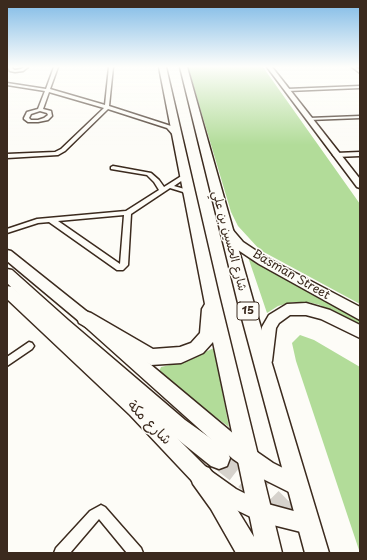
<!DOCTYPE html>
<meta charset="utf-8">
<style>
body{margin:0}
#map{position:relative;width:367px;height:560px;overflow:hidden;background:#fdfcf7;font-family:"Playpen Sans",sans-serif}
canvas{display:block}
.frame{position:absolute;inset:0;border:8px solid #3b2a1e;pointer-events:none}
</style>
<div id="map">
<canvas width="367" height="560"></canvas>
<div class="frame"></div>
</div>
<script>
const c = document.querySelector('canvas').getContext('2d');
c.lineJoin = 'round';
function fill(path, color) { c.fillStyle = color; c.fill(path, 'evenodd'); }
const toPath = rows => new Path2D(rows.map(r => 'M' + r).join(''));
function strokePath(path, color, width, dash) { c.strokeStyle = color; c.lineWidth = width; c.lineCap = dash ? 'butt' : 'round'; c.setLineDash(dash || []); c.stroke(path); }
function label(font, color, halo, rows, align = 'center') {
  c.font = font + ' "Playpen Sans","Playpen Sans Arabic",sans-serif'; c.lineWidth = 3; c.setLineDash([]); c.textBaseline = 'middle'; c.strokeStyle = halo; c.fillStyle = color; for (const [text, x, y, turn = 0] of rows) {
    c.save(); c.translate(x, y); c.rotate((+turn || 0) * Math.PI / 180); c.textAlign = isNaN(turn) ? turn : align; if (halo) c.strokeText(text, 0, 0); c.fillText(text, 0, 0); c.restore();
  }
}
const green = toPath([
 [188,67,263,67,360,204,360,304,260,250,238,226,231,212],
 [248,257,360,319,360,328,320,305,308,302,293,302,278,306,267,313],
 [300,335,314,340,360,367,360,553,296,361,292,343],
 [214,348,229,427,158,374,161,367,183,362]
]);
const highwayTunnel = toPath([
 [219,458,268,496,293,521]
]);
const street = toPath([
 [8,67,12,67,13,69,15,70,21,69,24,67,28,67,23,71,15,72,10,71,8,67],
 [54,67,58,67,50,89,105,105,109,67,113,67,109,106,171,126,180,136,175,137,167,128,108,109,65,151,58,155,7,158,7,154,55,152,61,149,104,108,49,92,43,109,51,111,52,116,48,120,38,122,28,122,24,119,24,118,27,112,38,109,45,91,7,85,7,83,46,89,54,67],
 [40,111,47,113,48,115,44,118,38,120,31,120,29,118,31,114,40,111],
 [352,67,356,67,360,70,360,73,352,67],
 [360,86,360,88,287,91,285,90,287,89,360,86],
 [360,116,360,118,309,120,307,119,309,118,360,116],
 [360,152,360,156,336,157,333,155,336,153,360,152],
 [113,166,151,173,159,180,164,187,183,175,187,175,187,177,174,186,188,190,192,197,189,199,187,198,183,192,170,188,131,214,128,265,123,270,117,270,49,222,38,223,7,233,7,229,37,219,126,211,159,190,154,182,147,175,111,169,111,167,113,166],
 [124,215,120,264,58,221,124,215],
 [29,342,32,343,34,346,32,349,7,366,7,357,29,342],
 [101,505,105,507,141,548,143,553,127,553,99,519,70,553,54,553,56,548,90,511,101,505]
]);
const secondary = toPath([
 [267,67,272,67,360,179,360,188,357,187,267,67]
]);
const primary = toPath([
 [227,227,231,228,243,242,267,258,360,307,360,320,259,264,235,248,221,231,223,228,227,227],
 [7,250,11,251,90,314,247,445,273,463,305,479,308,486,305,493,298,496,291,493,259,477,233,459,80,322,7,261,7,250],
 [7,286,12,287,142,403,208,469,236,489,264,503,316,517,319,524,316,531,309,534,261,522,222,503,194,483,130,415,7,299,7,286],
 [306,303,330,310,360,325,360,338,321,319,306,315,290,315,279,323,276,328,272,361,269,366,264,368,259,366,256,361,262,327,269,315,287,304,306,303]
]);
const highway = toPath([
 [159,67,166,67,219,296,282,553,236,553,211,509,193,484,190,476,193,468,201,465,209,468,227,493,254,537,213,342,203,353,181,363,151,365,79,323,77,318,79,313,85,311,91,313,153,349,180,347,191,343,200,333,202,309,205,304,159,67],
 [180,67,187,67,256,311,329,553,305,553,240,311,180,67],
 [7,269,12,270,68,320,185,420,227,450,230,458,227,466,219,469,211,466,171,434,56,330,7,283,7,269]
]);
const shields = [
 [248,311,22]
];
const shieldNames = [
 ["15",248,311]
];
const streetNames = [
 ["شارع الحسين بن علي",229,241,75],
 ["Basman Street",291,275,30]
];
const nearStreetnames = [
 ["شارع مكة",149,423,45]
];
fill(green, '#b2dc99');
strokePath(highwayTunnel, '#d6d2cc', 22, [22, 11]);
strokePath(street, '#3b2a1e', 3);
strokePath(secondary, '#3b2a1e', 3);
strokePath(primary, '#3b2a1e', 3);
strokePath(highway, '#3b2a1e', 3);
fill(street, '#fdfcf7');
fill(secondary, '#fdfcf7');
fill(primary, '#fdfcf7');
fill(highway, '#fdfcf7');
const sky = c.createLinearGradient(0, 0, 0, 145);
sky.addColorStop(0, '#7fbae6');
sky.addColorStop(0.46, '#fefefb');
sky.addColorStop(1, '#fefefb00');
c.fillStyle = sky;
c.fillRect(0, 0, 367, 145);
for (const [x, y, w] of shields) { const box = new Path2D(); box.roundRect(x - w / 2, y - 9, w, 18, 3); c.fillStyle = '#fdfcf7'; c.fill(box); strokePath(box, '#3b2a1e', 1); }
label('bold 11px', '#3b2a1e', null, shieldNames);
label('12px', '#3b2a1e', '#fdfcf7', streetNames);
label('14px', '#3b2a1e', '#fdfcf7', nearStreetnames);
</script>
